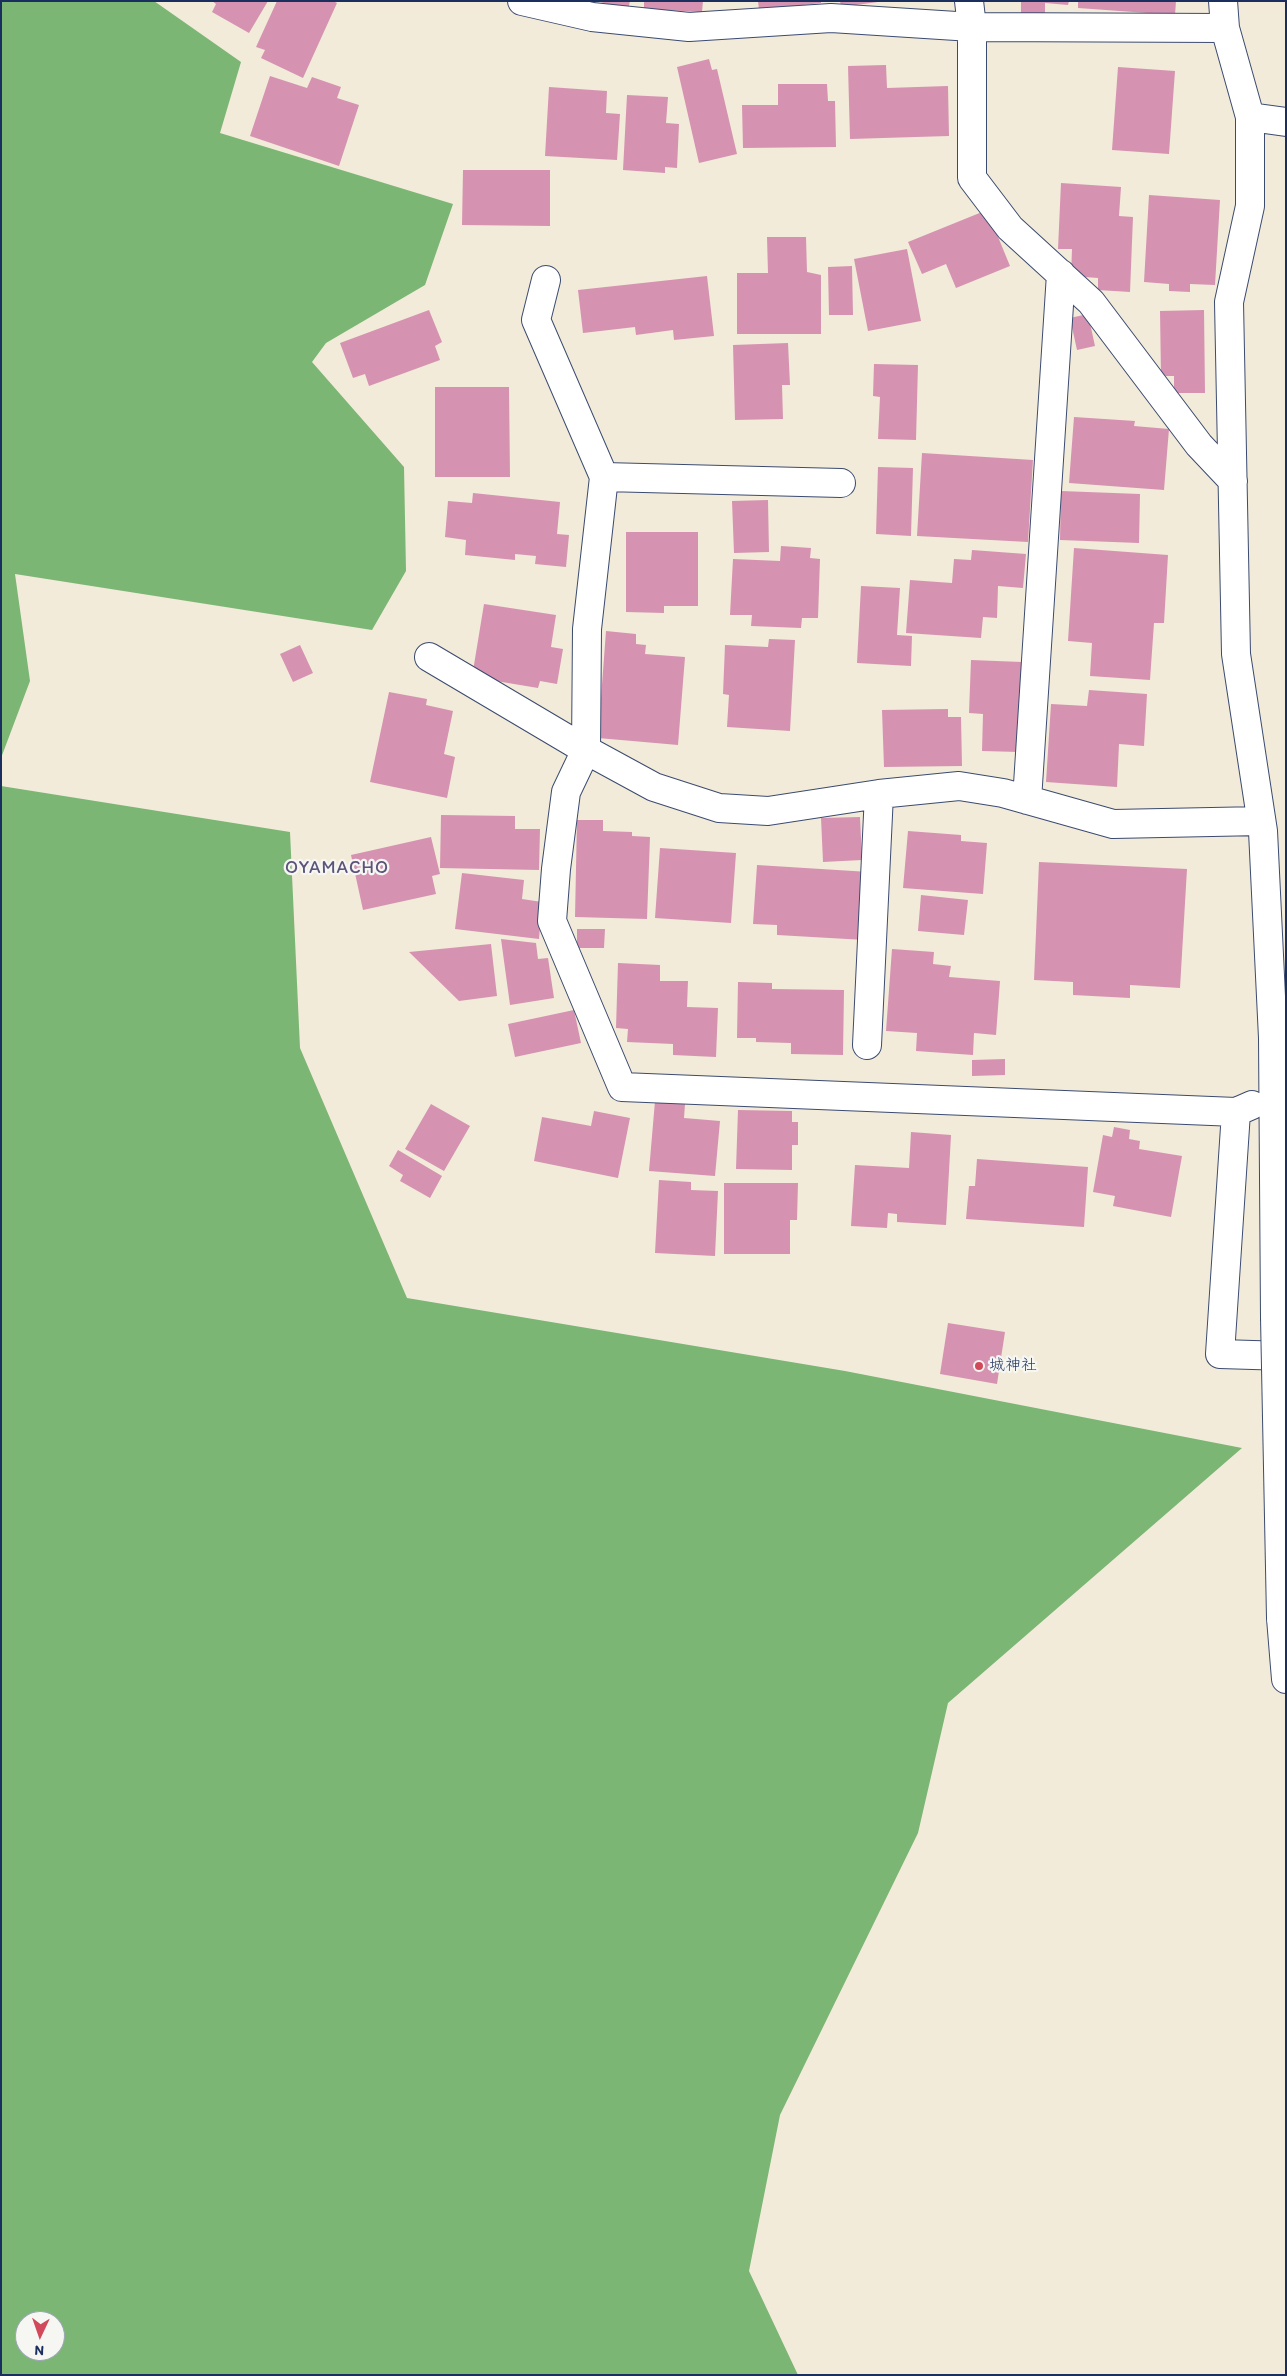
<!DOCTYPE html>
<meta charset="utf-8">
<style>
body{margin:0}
#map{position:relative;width:1287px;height:2376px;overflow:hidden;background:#f2ebd9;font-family:Itim,sans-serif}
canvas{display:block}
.frame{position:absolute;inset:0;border:2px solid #1b2f5e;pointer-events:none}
.north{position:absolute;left:15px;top:2311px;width:50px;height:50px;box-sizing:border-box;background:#f6f6f2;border:1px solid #9ea6b7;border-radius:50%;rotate:183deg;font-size:14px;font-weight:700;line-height:20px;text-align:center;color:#1b2f5e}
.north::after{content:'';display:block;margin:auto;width:18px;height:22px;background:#d1495b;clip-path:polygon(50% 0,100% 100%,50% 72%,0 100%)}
</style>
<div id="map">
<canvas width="1287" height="2376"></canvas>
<div class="frame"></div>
<div class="north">N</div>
</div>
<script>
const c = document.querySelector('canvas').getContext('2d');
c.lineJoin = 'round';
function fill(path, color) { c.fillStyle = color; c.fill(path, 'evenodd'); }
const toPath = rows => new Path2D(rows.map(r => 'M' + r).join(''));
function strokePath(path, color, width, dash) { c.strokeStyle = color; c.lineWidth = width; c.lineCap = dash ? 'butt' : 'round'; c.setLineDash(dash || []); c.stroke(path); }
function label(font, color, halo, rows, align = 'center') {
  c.font = font + ' Itim,"Klee One",sans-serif'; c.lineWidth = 4.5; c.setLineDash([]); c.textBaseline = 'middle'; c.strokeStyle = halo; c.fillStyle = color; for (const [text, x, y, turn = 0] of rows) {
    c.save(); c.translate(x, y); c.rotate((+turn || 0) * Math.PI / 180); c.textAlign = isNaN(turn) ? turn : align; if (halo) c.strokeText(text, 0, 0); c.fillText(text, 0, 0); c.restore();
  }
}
const forest = toPath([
 [1,1,154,1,241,62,220,133,453,204,425,285,326,343,312,362,404,467,406,571,372,630,15,574,30,681,1,758],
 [1,786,290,832,300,1048,407,1298,845,1371,1242,1448,948,1703,918,1833,780,2115,749,2271,798,2375,1,2375],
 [25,2321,55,2321,55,2351,25,2351]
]);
const building = toPath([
 [212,1,268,1,249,33,212,12,216,4],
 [277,1,333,1,337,3,303,78,261,58,265,50,256,47],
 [597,1,630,1,628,10],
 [644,1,703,1,702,12,644,9],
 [758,1,821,1,821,3,759,10],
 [840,1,878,1,878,2,841,7],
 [1021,1,1069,1,1068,5,1045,3,1045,17,1021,16],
 [1078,1,1176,1,1175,15,1078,8],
 [709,59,712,70,717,69,737,154,699,163,677,67],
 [886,65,887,88,948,86,949,136,850,139,848,66],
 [1118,67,1175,71,1169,154,1112,150],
 [270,76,307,88,312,77,341,87,337,98,359,105,339,166,250,136],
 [778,84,827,84,828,101,835,101,836,147,743,148,742,105,778,105],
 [549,87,607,91,606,113,620,114,617,160,545,156],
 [627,95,668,97,666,123,679,124,677,168,665,167,665,173,623,170],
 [463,170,550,170,550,226,462,225],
 [1061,183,1121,187,1119,216,1133,217,1130,292,1098,290,1098,278,1071,276,1072,249,1058,249],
 [1149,195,1220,200,1215,285,1190,284,1190,292,1169,291,1169,284,1144,282],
 [987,210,1010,266,956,288,946,264,922,274,908,242],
 [767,237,806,237,807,272,821,275,821,334,737,334,737,273,768,273],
 [907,249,921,321,868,331,854,259],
 [852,266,853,315,829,315,828,267],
 [707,276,714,336,674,340,673,330,636,335,635,327,583,333,578,290],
 [429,310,442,342,435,346,440,360,369,386,365,374,353,378,340,343],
 [1204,310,1205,393,1174,393,1174,376,1161,376,1160,311],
 [1088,314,1095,346,1077,350,1070,318],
 [788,343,790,385,782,385,783,419,735,420,733,345],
 [874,364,918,365,916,440,878,439,880,397,873,396],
 [435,387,509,387,510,477,435,477],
 [1074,417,1135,421,1134,426,1169,429,1164,490,1069,483],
 [922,453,1033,460,1028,542,917,536],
 [878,467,913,468,911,536,876,534],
 [1061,491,1140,494,1139,543,1060,540],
 [473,493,560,502,557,534,569,535,566,567,535,564,536,556,515,554,515,560,465,555,466,540,445,537,448,501,472,503],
 [768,500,769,552,734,553,732,501],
 [626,532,698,532,698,606,664,606,664,613,626,612],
 [781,546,811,548,810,558,820,559,818,618,802,618,801,628,751,626,752,615,730,615,733,559,780,561],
 [1074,548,1168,555,1164,623,1154,623,1150,680,1090,676,1092,643,1068,641],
 [972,550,1026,554,1023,588,998,586,997,618,983,617,981,638,906,633,910,580,952,583,954,559,971,560],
 [861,586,900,588,897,635,912,636,911,666,857,663],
 [484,604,556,615,551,647,563,649,557,684,540,681,538,688,472,677],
 [606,631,636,634,636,644,646,645,645,654,685,657,678,745,598,738],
 [769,639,795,640,790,731,727,727,729,695,723,694,725,645,768,647],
 [300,645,313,673,293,682,280,654],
 [971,660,1022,662,1019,752,982,751,983,714,969,713],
 [1089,690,1147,694,1144,746,1119,744,1117,787,1046,782,1051,704,1087,706],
 [389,692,427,699,426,705,453,711,444,754,455,757,447,798,370,782],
 [948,709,948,717,961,717,962,766,884,767,882,710],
 [441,815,515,816,515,829,540,829,539,870,440,868],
 [860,817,862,860,823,862,821,818],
 [577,820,603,820,603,831,632,832,632,836,650,837,647,919,575,917],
 [908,831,961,835,961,841,987,843,983,894,903,888],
 [431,837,440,874,432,876,436,894,363,910,351,855],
 [660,848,736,853,731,923,655,918],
 [1039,862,1187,869,1180,988,1130,985,1130,998,1073,995,1073,982,1034,980],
 [757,865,869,872,865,940,777,935,777,925,753,924],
 [462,873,524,880,522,899,542,902,539,939,455,929],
 [921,895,968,900,964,935,918,931],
 [577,929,605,929,604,948,577,948],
 [501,939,536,943,538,959,548,958,554,998,510,1005],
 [491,944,497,996,459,1001,409,952],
 [892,949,934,952,933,964,951,966,949,977,1000,981,996,1035,974,1033,973,1055,916,1051,917,1033,886,1031],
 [618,963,660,965,660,981,688,981,687,1007,718,1008,716,1057,673,1055,673,1044,627,1042,628,1029,616,1028],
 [738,982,772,983,772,989,844,990,843,1055,791,1054,791,1043,756,1042,756,1038,737,1038],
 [574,1010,581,1043,515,1057,508,1024],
 [1005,1059,1005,1075,972,1076,972,1060],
 [655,1101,685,1104,684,1118,720,1121,715,1176,649,1171],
 [431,1104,470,1126,444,1171,405,1149],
 [738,1110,792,1111,792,1122,798,1122,798,1145,792,1145,792,1170,736,1169],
 [594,1111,630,1118,618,1178,534,1161,542,1117,591,1126],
 [1114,1127,1130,1130,1129,1139,1140,1141,1139,1149,1182,1156,1171,1217,1113,1206,1115,1196,1093,1192,1103,1135,1112,1137],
 [911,1132,951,1135,946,1225,897,1222,897,1214,888,1213,887,1228,851,1226,855,1165,909,1168],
 [398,1150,442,1176,430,1198,400,1181,403,1175,389,1166],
 [977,1159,1088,1167,1084,1227,966,1219,969,1186,975,1186],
 [659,1180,691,1182,691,1190,718,1191,715,1256,655,1253],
 [724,1183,798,1183,797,1220,790,1220,790,1254,724,1254],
 [948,1323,1005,1332,997,1384,940,1374]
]);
const street = toPath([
 [522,1,592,17,689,27,831,18,972,27,1225,28],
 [969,1,972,27,972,178,1010,228,1091,302,1199,445,1233,481],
 [1223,1,1225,28,1250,117,1250,206,1229,302,1236,654,1263,831,1273,1038,1275,1317],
 [1250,117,1286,122],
 [546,280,536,320,604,477,587,629,586,750],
 [604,477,841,483],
 [429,657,586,750],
 [1027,800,1061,274],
 [867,1045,879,794],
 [1252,1105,1236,1112,1220,1354,1286,1356],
 [1236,1112,622,1087,552,921,556,869,566,792,586,750,654,787,719,808,768,811,879,794,959,786,1003,793,1113,824,1261,821],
 [1281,1618,1286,1679]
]);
const streetBridge = toPath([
 [1275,1317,1281,1618]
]);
const markers = [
 [979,1366,5,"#d1495b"]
];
const poiNames = [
 ["城神社",989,1366]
];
const neighbourhoodNames = [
 ["OYAMACHO",337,868]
];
fill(forest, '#7bb675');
fill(building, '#d593b1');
strokePath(street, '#3b4b70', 30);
strokePath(street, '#fff', 28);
strokePath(streetBridge, '#3b4b70', 30, []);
strokePath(streetBridge, '#fff', 28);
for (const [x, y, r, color] of markers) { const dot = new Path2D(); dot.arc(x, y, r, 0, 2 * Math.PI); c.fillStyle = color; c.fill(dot); strokePath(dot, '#f6f6f2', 2); }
label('16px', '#1b2f5e', '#f6f6f2', poiNames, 'left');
c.letterSpacing = '1px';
label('18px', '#5c527b', '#f6f6f2', neighbourhoodNames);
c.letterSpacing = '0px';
</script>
